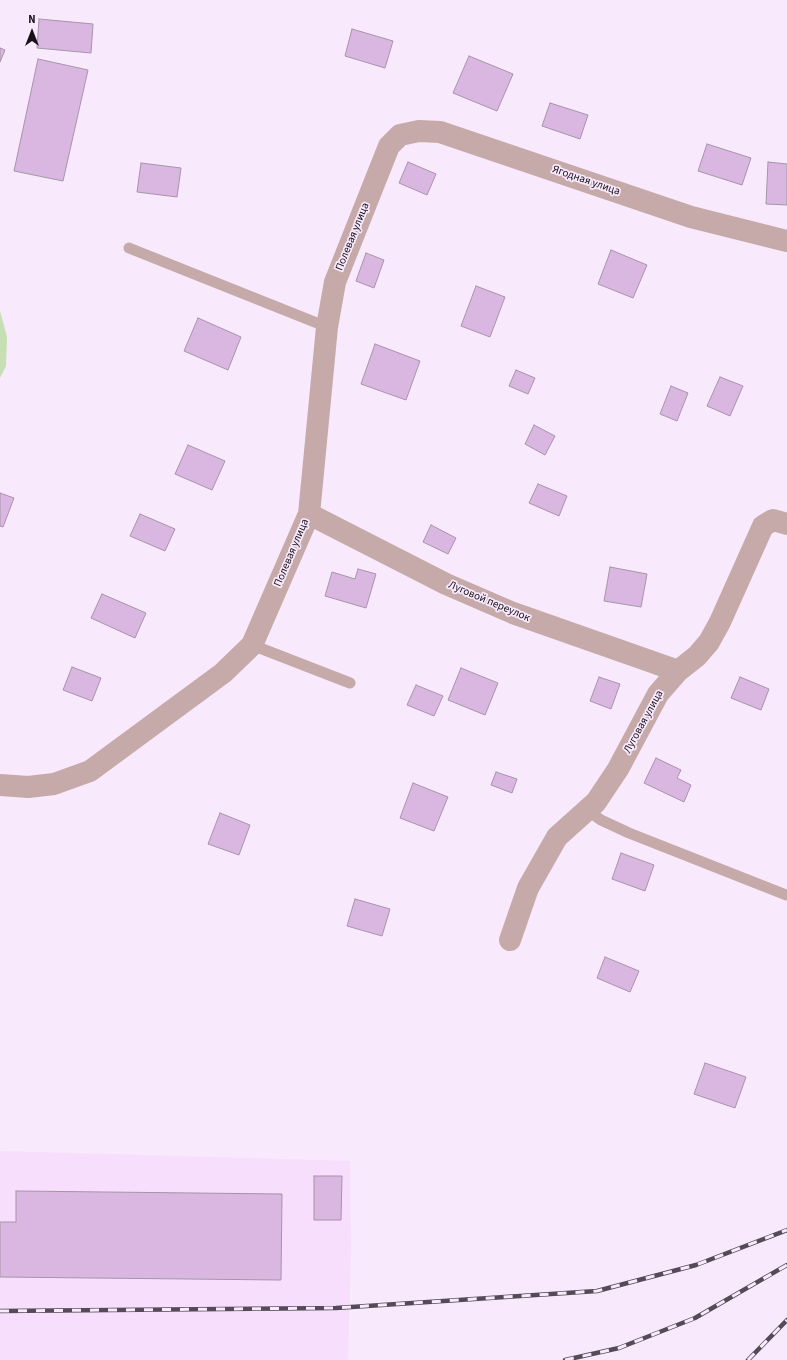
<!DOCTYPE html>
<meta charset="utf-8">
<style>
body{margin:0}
#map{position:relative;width:787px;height:1360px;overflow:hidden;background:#f9e9fc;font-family:"Source Sans 3",sans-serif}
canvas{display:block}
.north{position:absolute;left:12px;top:12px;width:40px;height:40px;-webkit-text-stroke:3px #f9e9fc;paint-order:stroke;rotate:0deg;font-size:11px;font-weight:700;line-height:16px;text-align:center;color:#181119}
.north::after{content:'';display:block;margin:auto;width:14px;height:18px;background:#181119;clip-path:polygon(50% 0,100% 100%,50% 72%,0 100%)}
</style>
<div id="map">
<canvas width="787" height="1360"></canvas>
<div class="north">N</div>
</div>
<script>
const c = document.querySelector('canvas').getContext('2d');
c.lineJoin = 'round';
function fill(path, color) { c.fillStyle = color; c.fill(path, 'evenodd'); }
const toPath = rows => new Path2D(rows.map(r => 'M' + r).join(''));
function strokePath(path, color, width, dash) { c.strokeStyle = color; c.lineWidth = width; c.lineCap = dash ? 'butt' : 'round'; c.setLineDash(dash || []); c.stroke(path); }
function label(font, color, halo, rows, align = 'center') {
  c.font = font + ' "Source Sans 3",sans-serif'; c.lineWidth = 3.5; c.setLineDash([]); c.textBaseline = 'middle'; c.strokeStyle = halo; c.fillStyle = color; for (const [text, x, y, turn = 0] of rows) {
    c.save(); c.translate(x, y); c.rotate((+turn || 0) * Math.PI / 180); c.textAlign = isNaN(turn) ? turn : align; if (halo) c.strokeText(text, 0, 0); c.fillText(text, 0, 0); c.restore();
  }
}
const built = toPath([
 [0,1151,350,1161,351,1248,348,1360,0,1360]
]);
const green = toPath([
 [0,311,7,337,6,366,0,378]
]);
const building = toPath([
 [39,19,93,24,91,53,37,48,39,19],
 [352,29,393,41,385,68,345,56,352,29],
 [0,48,5,50,0,62,0,48],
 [469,56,513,74,497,111,453,93,469,56],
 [38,59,88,70,63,181,14,171,38,59],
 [550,103,588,115,580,139,542,126,550,103],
 [707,144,751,158,742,185,698,171,707,144],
 [408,162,436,174,427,195,399,183,408,162],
 [768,162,787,164,787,205,766,204,768,162],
 [141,163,181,168,177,197,137,192,141,163],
 [611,250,647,265,633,298,598,284,611,250],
 [366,253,384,260,374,288,356,281,366,253],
 [476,286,505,297,490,337,461,326,476,286],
 [198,318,241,337,228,370,184,351,198,318],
 [375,344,420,361,406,400,361,384,375,344],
 [516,370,535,378,528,394,509,386,516,370],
 [720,377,743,386,730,416,707,406,720,377],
 [671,386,688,393,677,421,660,414,671,386],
 [534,425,555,436,545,455,525,444,534,425],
 [188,445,225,461,212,490,175,474,188,445],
 [538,484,567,496,559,516,529,503,538,484],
 [0,493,14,498,3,527,0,526,0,493],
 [140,514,175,529,165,551,130,536,140,514],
 [431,525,456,538,448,554,423,542,431,525],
 [610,567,647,574,641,607,604,601,610,567],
 [358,569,376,574,366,608,325,596,332,572,355,579,358,569],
 [102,594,146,613,135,638,91,618,102,594],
 [72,667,101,678,92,701,63,690,72,667],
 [461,668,498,683,485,715,448,700,461,668],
 [599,677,620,684,611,709,590,701,599,677],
 [740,677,769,689,761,710,731,698,740,677],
 [416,685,443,696,434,716,407,705,416,685],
 [656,758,681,770,677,778,691,785,684,802,644,783,656,758],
 [496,772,517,779,512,793,491,785,496,772],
 [413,783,448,797,434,831,400,818,413,783],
 [220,813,250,825,239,855,208,844,220,813],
 [621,853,654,865,645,891,612,879,621,853],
 [355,899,390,909,382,936,347,926,355,899],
 [605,957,639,971,630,992,597,978,605,957],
 [705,1063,746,1077,735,1108,694,1094,705,1063],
 [314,1176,342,1176,341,1220,314,1220,314,1176],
 [16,1191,282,1194,281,1280,0,1277,0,1222,16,1222,16,1191]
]);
const lane = toPath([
 [129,248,327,327],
 [252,645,350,683],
 [587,810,601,820,629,833,786,895]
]);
const street = toPath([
 [309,514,446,584,513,613,678,671],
 [0,785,28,787,54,784,90,771,223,673,252,645,309,514,327,327,335,282,389,146,400,135,419,131,440,132,691,217,787,241],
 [510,940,528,888,557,837,596,802,618,769,658,694,678,671,697,656,709,642,720,622,763,526,773,520,787,524]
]);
const rail = toPath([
 [0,1311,336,1308,597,1291,696,1265,787,1230],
 [565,1360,619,1348,695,1318,787,1265],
 [748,1360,787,1320]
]);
const streetNames = [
 ["Ягодная улица",586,181,19],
 ["Полевая улица",353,237,-68],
 ["Полевая улица",292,553,-67],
 ["Луговой переулок",489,602,23],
 ["Луговая улица",644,722,-61]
];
fill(built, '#f6defc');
fill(green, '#c6e0b4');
fill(building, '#dab7e1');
strokePath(building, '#a694aa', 1);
strokePath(lane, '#c5aaa9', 11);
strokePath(street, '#c5aaa9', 22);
strokePath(rail, '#544b56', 4.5);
strokePath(rail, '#f9e9fc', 3, [9]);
label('11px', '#181119', '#f9e9fc', streetNames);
</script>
